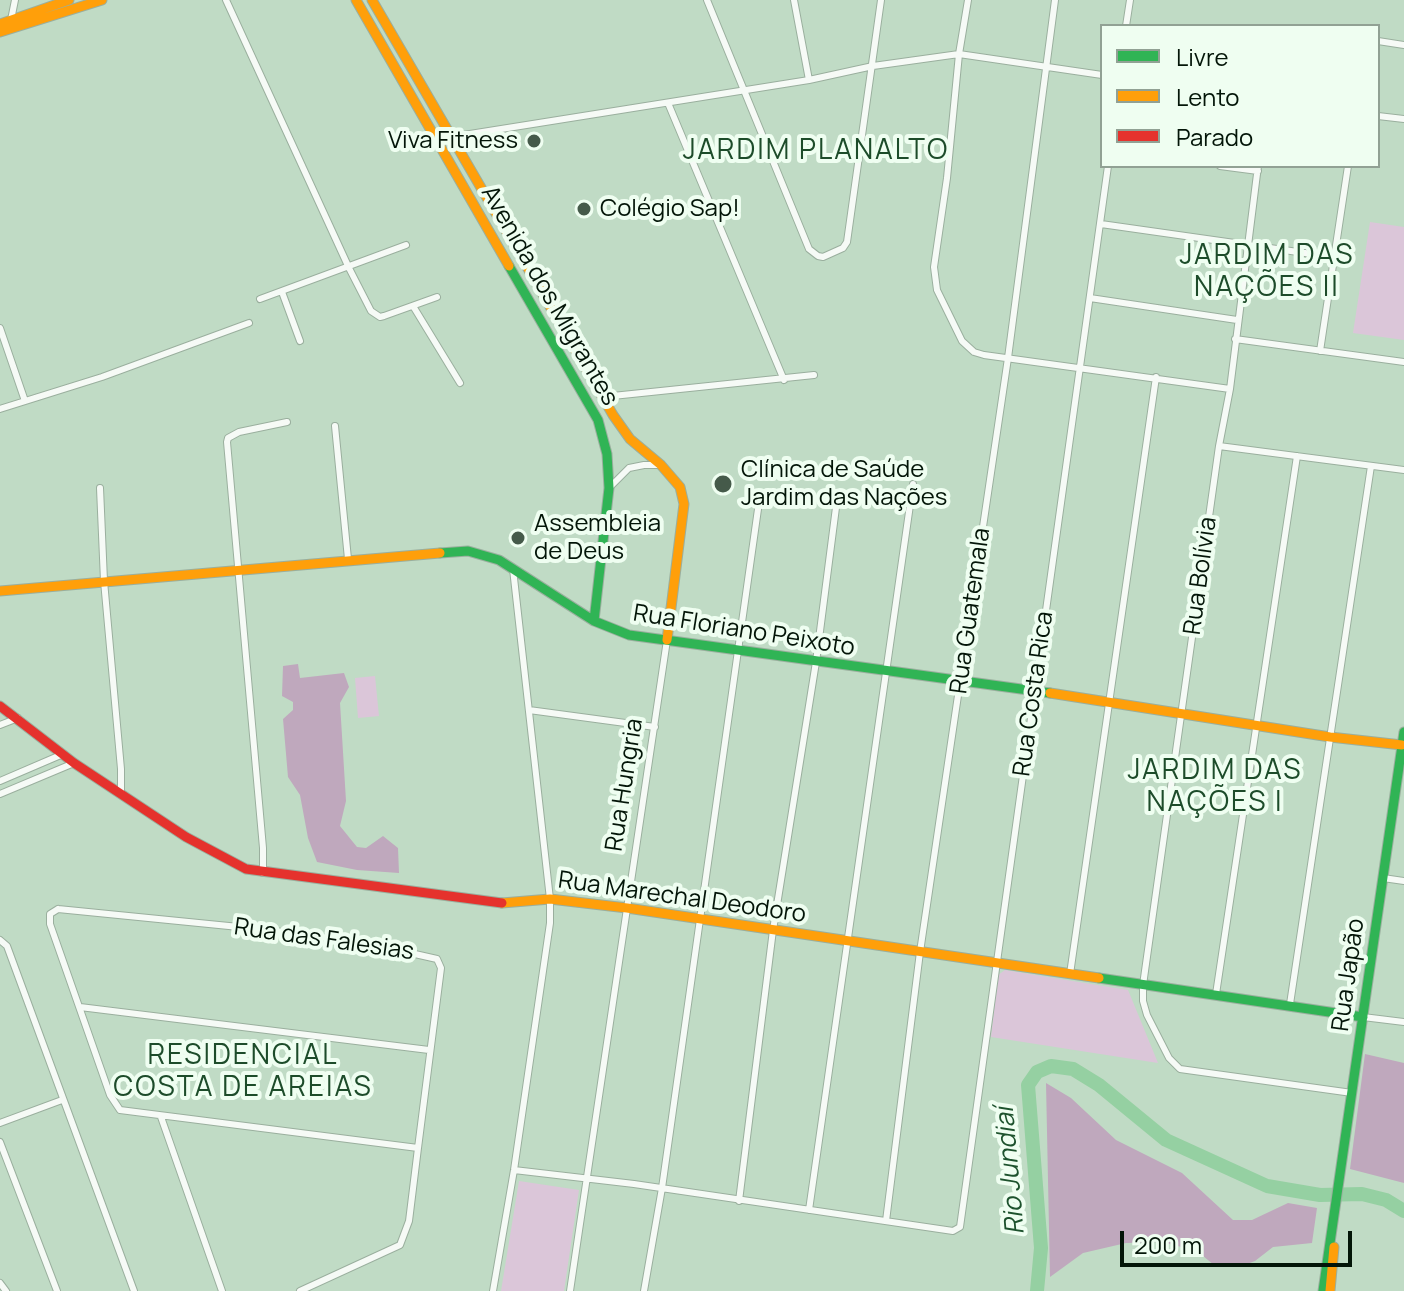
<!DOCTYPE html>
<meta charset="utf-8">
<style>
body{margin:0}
#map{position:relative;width:1404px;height:1291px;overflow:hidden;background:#c0dbc5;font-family:Manrope,sans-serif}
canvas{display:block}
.legend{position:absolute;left:1100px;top:24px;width:280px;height:144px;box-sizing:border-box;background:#effef1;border:2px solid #91a194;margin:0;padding:10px 14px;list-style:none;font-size:24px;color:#031508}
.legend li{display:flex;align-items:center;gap:16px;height:40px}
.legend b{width:40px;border:2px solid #91a194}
.scale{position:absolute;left:1120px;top:1231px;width:232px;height:36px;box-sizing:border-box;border:4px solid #031508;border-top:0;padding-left:10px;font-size:24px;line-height:28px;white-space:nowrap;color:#031508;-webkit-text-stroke:6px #effef1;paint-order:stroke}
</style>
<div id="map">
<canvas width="1404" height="1291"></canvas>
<ul class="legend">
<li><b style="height:10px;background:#30b455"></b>Livre</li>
<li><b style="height:10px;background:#ff9f0a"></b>Lento</li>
<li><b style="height:10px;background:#e5322d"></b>Parado</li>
</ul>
<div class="scale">200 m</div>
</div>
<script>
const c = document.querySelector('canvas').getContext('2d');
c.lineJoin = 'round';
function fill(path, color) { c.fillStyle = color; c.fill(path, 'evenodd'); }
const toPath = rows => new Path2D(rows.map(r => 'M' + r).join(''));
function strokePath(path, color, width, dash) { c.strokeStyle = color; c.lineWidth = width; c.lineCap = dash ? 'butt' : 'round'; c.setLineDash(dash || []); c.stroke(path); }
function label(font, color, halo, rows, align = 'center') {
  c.font = font + ' Manrope,sans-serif'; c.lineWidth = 8; c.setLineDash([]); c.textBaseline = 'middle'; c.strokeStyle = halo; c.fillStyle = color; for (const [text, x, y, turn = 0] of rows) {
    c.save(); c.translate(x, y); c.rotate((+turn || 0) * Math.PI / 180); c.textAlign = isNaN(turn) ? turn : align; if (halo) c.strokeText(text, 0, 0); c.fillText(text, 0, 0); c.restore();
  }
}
const green = toPath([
 [1370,222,1404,227,1404,340,1353,333],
 [375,676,379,716,358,718,355,678],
 [1005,970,1128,990,1158,1063,991,1037,998,975],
 [519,1181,579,1190,564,1291,501,1291]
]);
const forest = toPath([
 [298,664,300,678,344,673,349,687,340,703,346,801,340,826,357,847,366,848,383,836,398,848,399,873,357,870,317,862,308,838,300,795,288,777,283,719,293,710,293,702,282,696,283,666],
 [1365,1054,1404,1063,1404,1183,1350,1169],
 [1046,1083,1071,1098,1116,1140,1182,1173,1233,1220,1252,1220,1288,1203,1317,1208,1312,1243,1273,1247,1255,1261,1239,1267,1214,1265,1197,1251,1162,1242,1126,1243,1083,1253,1050,1277]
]);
const river = toPath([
 [1037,1291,1041,1248,1028,1085,1037,1072,1051,1066,1073,1069,1099,1085,1166,1140,1267,1186,1320,1195,1362,1194,1386,1200,1404,1211]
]);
const street = toPath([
 [226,0,349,268,371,311,380,317,384,316,437,297],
 [707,0,809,249,818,256,823,257,843,248,847,242,881,0],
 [794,0,809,80],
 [968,0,959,54,947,178,934,267,937,290,962,341,974,352,984,355,1230,389],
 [11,20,15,0],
 [1126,26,1130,0],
 [1378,41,1404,45],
 [668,103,784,380],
 [1378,116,1404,119],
 [451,137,809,80,873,66,959,54,1102,75],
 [1220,166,1258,171],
 [1258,166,1230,389,1219,446,1143,985,1143,1001,1147,1015,1169,1058,1180,1069,1352,1093],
 [1101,224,1333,257],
 [282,292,300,341],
 [1090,298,1237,320],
 [260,299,406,245],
 [413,306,460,383],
 [0,328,25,401],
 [1235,339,1404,362],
 [1320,351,1348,166],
 [603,397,814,375],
 [0,409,102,377,249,323],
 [335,426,348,559],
 [1219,446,1404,470],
 [610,487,629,468,644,465,661,465],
 [100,488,104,581,121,769,121,794],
 [529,710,655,727],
 [0,725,18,718],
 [0,781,63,754],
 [0,794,74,763],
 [263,873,263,848,227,442,228,438,239,432,287,422],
 [1383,878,1404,881],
 [58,909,259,929,366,943,437,959,441,968,418,1148,120,1110,110,1095,50,924,50,914,58,909],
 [0,940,7,946,134,1291],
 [1070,974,1156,377],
 [1216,994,1297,456],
 [1290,1004,1371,466],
 [80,1007,429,1050],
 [1363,1017,1404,1022],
 [161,1117,222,1291],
 [0,1123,62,1100],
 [0,1142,57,1291],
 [514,1170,634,1184,953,1231,960,1227,1108,166],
 [739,1201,773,930,816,662,838,492],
 [809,1210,913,484],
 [886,1221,920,952,1008,358,1055,0],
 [0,1283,6,1291],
 [300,1291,400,1245,409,1221,418,1148],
 [493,1291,514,1170,550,923,550,899,513,569],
 [570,1291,667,640],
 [644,1291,662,1188,759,502]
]);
const fast = toPath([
 [509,266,598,420,607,454,609,488,594,621],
 [440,553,468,551,499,560,594,621,629,635,1050,693],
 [1099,978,1363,1017],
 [1323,1291,1404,732]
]);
const slow = toPath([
 [356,0,509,266],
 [372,0,613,415,630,439,661,465,680,487,684,504,667,640],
 [0,24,69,0],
 [0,32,102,0],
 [0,591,440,553],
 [1050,693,1330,737,1402,745],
 [502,903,550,899,627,908,1099,978],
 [1330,1291,1334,1247]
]);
const jam = toPath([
 [0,706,74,763,186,837,246,869,502,903]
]);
const markers = [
 [534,141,8,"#455a4a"],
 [584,209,8,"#455a4a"],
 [723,484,10,"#455a4a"],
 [518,538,8,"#455a4a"]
];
const poiNames = [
 ["Viva Fitness",518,141,"right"],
 ["Colégio Sap!",600,209],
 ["Clínica de Saúde",741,470],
 ["Jardim das Nações",741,498],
 ["Assembleia",534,524],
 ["de Deus",534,552]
];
const streetNames = [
 ["Avenida dos Migrantes",549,296,60],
 ["Rua Bolívia",1201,576,-82],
 ["Rua Guatemala",971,611,-82],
 ["Rua Floriano Peixoto",744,631,9],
 ["Rua Costa Rica",1034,694,-82],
 ["Rua Hungria",625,785,-81],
 ["Rua Marechal Deodoro",682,898,8],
 ["Rua das Falesias",324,940,8],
 ["Rua Japão",1349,975,-82]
];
const waterNames = [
 ["Rio Jundiaí",1011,1171,-95]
];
const quarterNames = [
 ["JARDIM PLANALTO",816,151],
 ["JARDIM DAS",1267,256],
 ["NAÇÕES II",1267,288],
 ["JARDIM DAS",1215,771],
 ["NAÇÕES I",1215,803],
 ["RESIDENCIAL",243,1056],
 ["COSTA DE AREIAS",243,1088]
];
fill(green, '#dbc6d9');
fill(forest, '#bfa8bd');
strokePath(river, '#95d0a2', 14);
strokePath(street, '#9aaf9e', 8);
strokePath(fast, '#9aaf9e', 11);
strokePath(slow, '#9aaf9e', 11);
strokePath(jam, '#9aaf9e', 11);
strokePath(street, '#f6faf6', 6);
strokePath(fast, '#30b455', 9);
strokePath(slow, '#ff9f0a', 9);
strokePath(jam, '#e5322d', 9);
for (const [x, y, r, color] of markers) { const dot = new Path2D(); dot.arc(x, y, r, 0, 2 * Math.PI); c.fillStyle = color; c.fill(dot); strokePath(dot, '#effef1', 3); }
label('24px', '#031508', '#effef1', poiNames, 'left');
label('24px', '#031508', '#effef1', streetNames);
label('italic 26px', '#1d522d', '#effef1', waterNames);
c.letterSpacing = '2px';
label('28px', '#1d4c2a', '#effef1', quarterNames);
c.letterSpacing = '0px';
</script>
